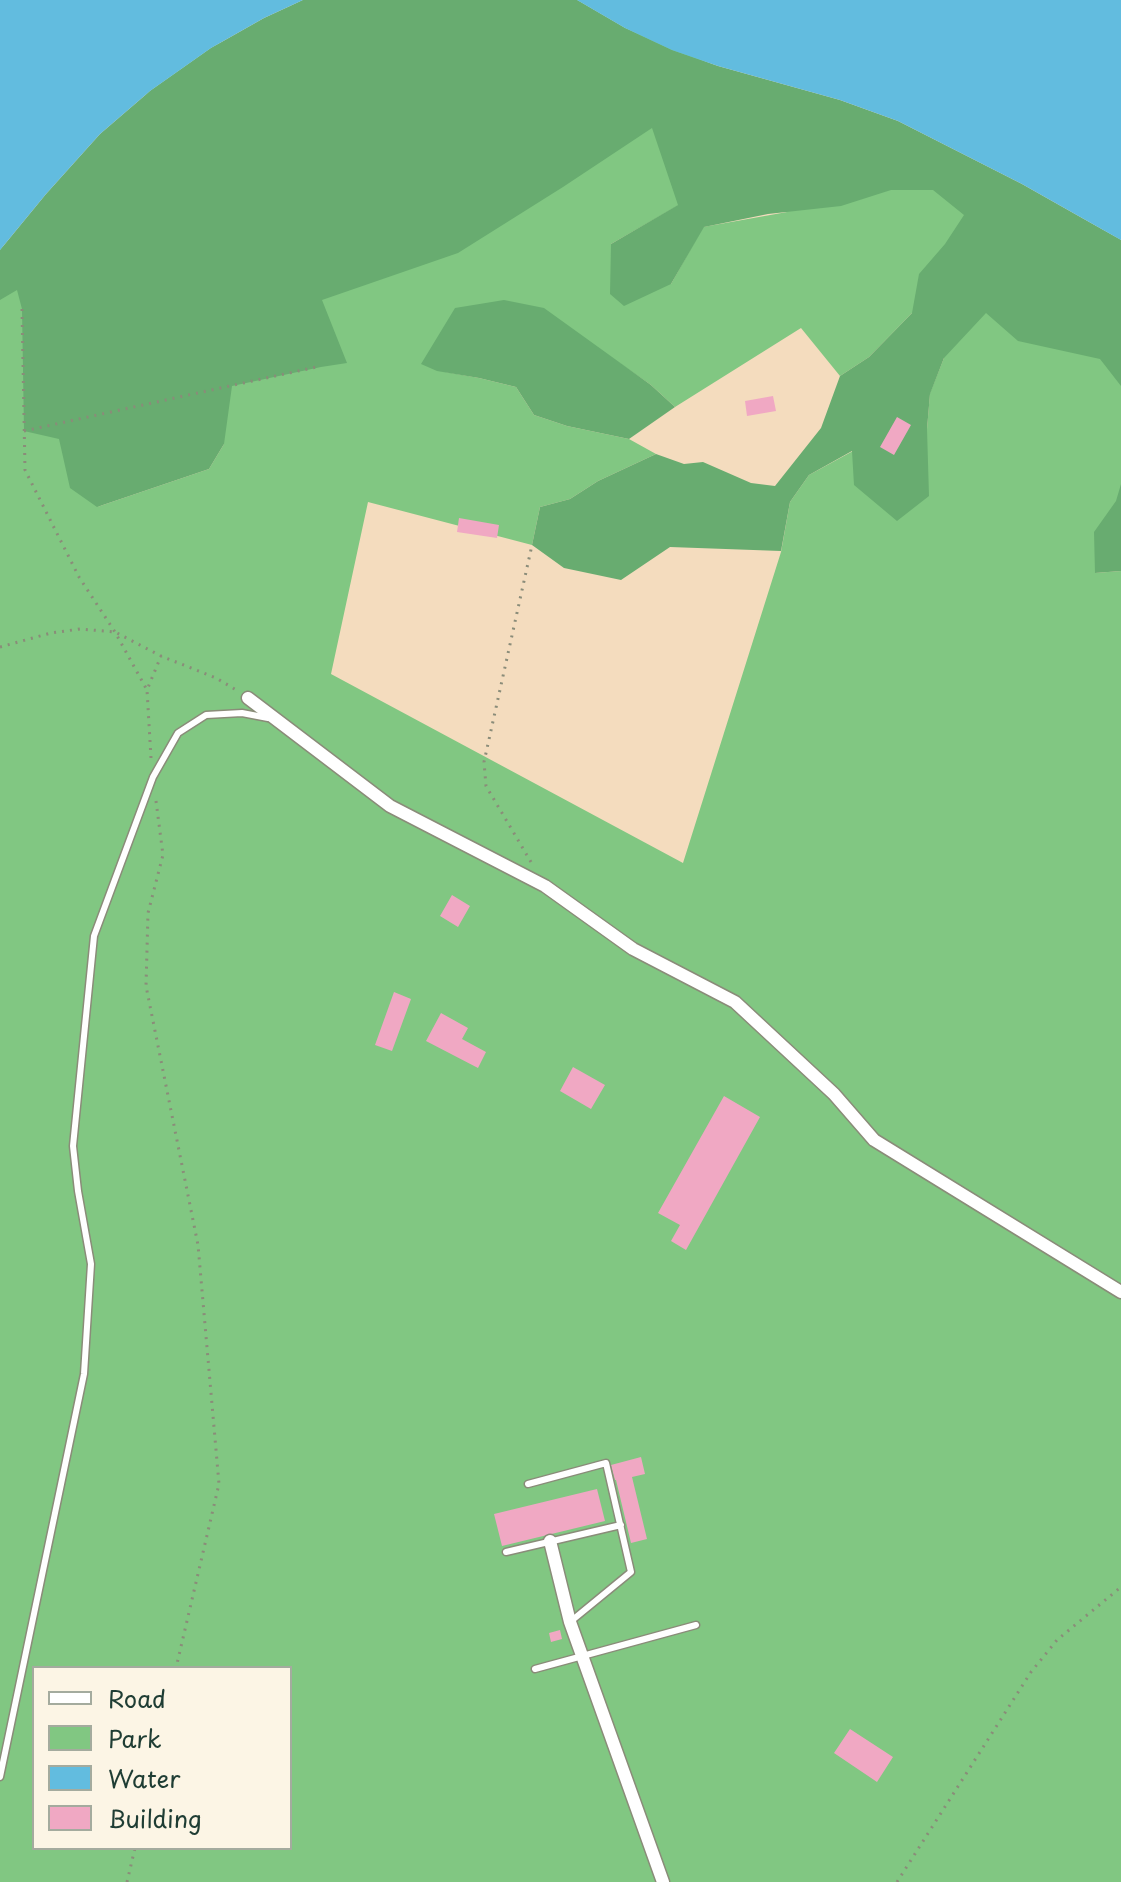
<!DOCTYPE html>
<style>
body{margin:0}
#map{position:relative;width:1121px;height:1882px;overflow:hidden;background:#f4dcbe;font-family:"Playpen Sans",sans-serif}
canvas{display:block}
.legend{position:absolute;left:32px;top:1666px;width:260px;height:184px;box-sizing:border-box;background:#fcf5e5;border:2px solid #a4ab9e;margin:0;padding:10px 14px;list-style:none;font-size:24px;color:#1f3d34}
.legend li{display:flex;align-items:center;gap:16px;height:40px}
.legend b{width:40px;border:2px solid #a4ab9e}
</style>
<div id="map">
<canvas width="1121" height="1882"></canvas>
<ul class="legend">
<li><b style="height:10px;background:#fff"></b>Road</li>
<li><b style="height:22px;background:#81c782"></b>Park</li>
<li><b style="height:22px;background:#62bcdf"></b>Water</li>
<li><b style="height:22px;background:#f0a8c3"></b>Building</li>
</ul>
</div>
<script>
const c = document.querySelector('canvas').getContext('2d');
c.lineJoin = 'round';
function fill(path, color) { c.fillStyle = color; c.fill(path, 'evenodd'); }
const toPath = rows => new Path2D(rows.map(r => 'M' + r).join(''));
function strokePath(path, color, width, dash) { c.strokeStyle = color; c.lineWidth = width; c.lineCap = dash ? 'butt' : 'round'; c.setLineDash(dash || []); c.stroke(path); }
const green = toPath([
 [303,0,577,0,625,28,1079,217,1121,240,1121,510,1095,573,1121,571,1121,1882,0,1882,0,250,150,91,211,48],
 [679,205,787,212,703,227,671,284,611,244],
 [912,313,944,358,930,393,927,429,853,451,809,475,790,502,781,552,683,863,331,674,368,502,532,545,540,507,570,499,598,481,656,454,629,439,567,426,534,415,516,387,479,378,446,372,602,351,651,385,675,407,801,328,840,376,869,357],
 [224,444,209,469,97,507],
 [34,1668,290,1668,290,1848,34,1848]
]);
const forest = toPath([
 [303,0,577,0,625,28,672,50,718,66,840,100,898,121,1022,184,1121,240,1121,386,1100,359,1018,341,986,313,944,358,930,394,927,429,929,496,897,521,854,485,852,451,809,475,790,502,781,551,670,547,621,580,564,568,532,545,540,507,570,499,598,481,656,454,684,464,703,462,751,483,775,486,821,428,840,376,869,357,912,313,919,274,945,244,964,215,933,190,891,190,841,206,768,214,704,227,671,284,624,306,610,294,611,244,678,205,652,128,563,187,458,253,322,300,347,363,321,367,232,386,224,444,209,469,97,507,70,488,59,439,24,431,22,309,17,290,0,300,0,250,46,194,100,134,150,91,211,48,264,18],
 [504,300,544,308,651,385,675,407,629,439,567,426,534,415,516,387,479,378,437,371,421,364,455,308],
 [1121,484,1121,571,1095,573,1094,532,1116,501]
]);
const water = toPath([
 [0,0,303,0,264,18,211,48,150,91,100,134,46,194,0,250],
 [577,0,1121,0,1121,240,1022,184,898,121,840,100,718,66,672,50,625,28]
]);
const building = toPath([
 [773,396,776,411,747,416,745,401],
 [897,417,911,425,894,455,880,447],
 [459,518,499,525,497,538,457,532],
 [452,895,470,906,458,927,440,916],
 [394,992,411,999,392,1051,375,1045],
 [441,1013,468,1028,462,1039,486,1052,478,1068,426,1041],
 [573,1067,605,1085,591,1109,560,1091],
 [724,1096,760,1117,686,1250,671,1241,680,1225,658,1213],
 [641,1457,645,1474,632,1477,647,1539,631,1543,616,1480,615,1480,611,1465],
 [597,1489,605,1521,502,1546,494,1514],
 [560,1630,562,1639,551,1642,549,1633],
 [850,1729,893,1757,877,1782,834,1753]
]);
const path = toPath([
 [22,309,25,470,79,577,115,632,147,690],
 [24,431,321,366],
 [0,647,51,633,80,629,115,632,161,656,216,678,238,691],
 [151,758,147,690,161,656],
 [156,801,163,855,148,913,146,986,198,1245,219,1484,176,1668],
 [531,862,486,786,484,762,532,545],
 [127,1882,135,1848],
 [897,1882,1031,1672,1057,1640,1121,1587]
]);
const service = toPath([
 [528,1484,606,1463,631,1572,570,1622],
 [506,1552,621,1525],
 [535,1669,696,1625],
 [0,1777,84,1374,91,1264,78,1191,73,1146,94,936,153,777,178,733,206,715,242,713,268,718]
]);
const minor = toPath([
 [248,698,390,806,545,886,633,949,735,1002,834,1094,874,1140,1121,1292],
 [550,1541,570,1622,663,1882]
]);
fill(green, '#81c782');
fill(forest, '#68ac70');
fill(water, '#62bcdf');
fill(building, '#f0a8c3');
strokePath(service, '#8a8c79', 9);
strokePath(minor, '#8a8c79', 15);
strokePath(path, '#8a8c79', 3, [2, 6]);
strokePath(service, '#fff', 6);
strokePath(minor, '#fff', 12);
</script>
